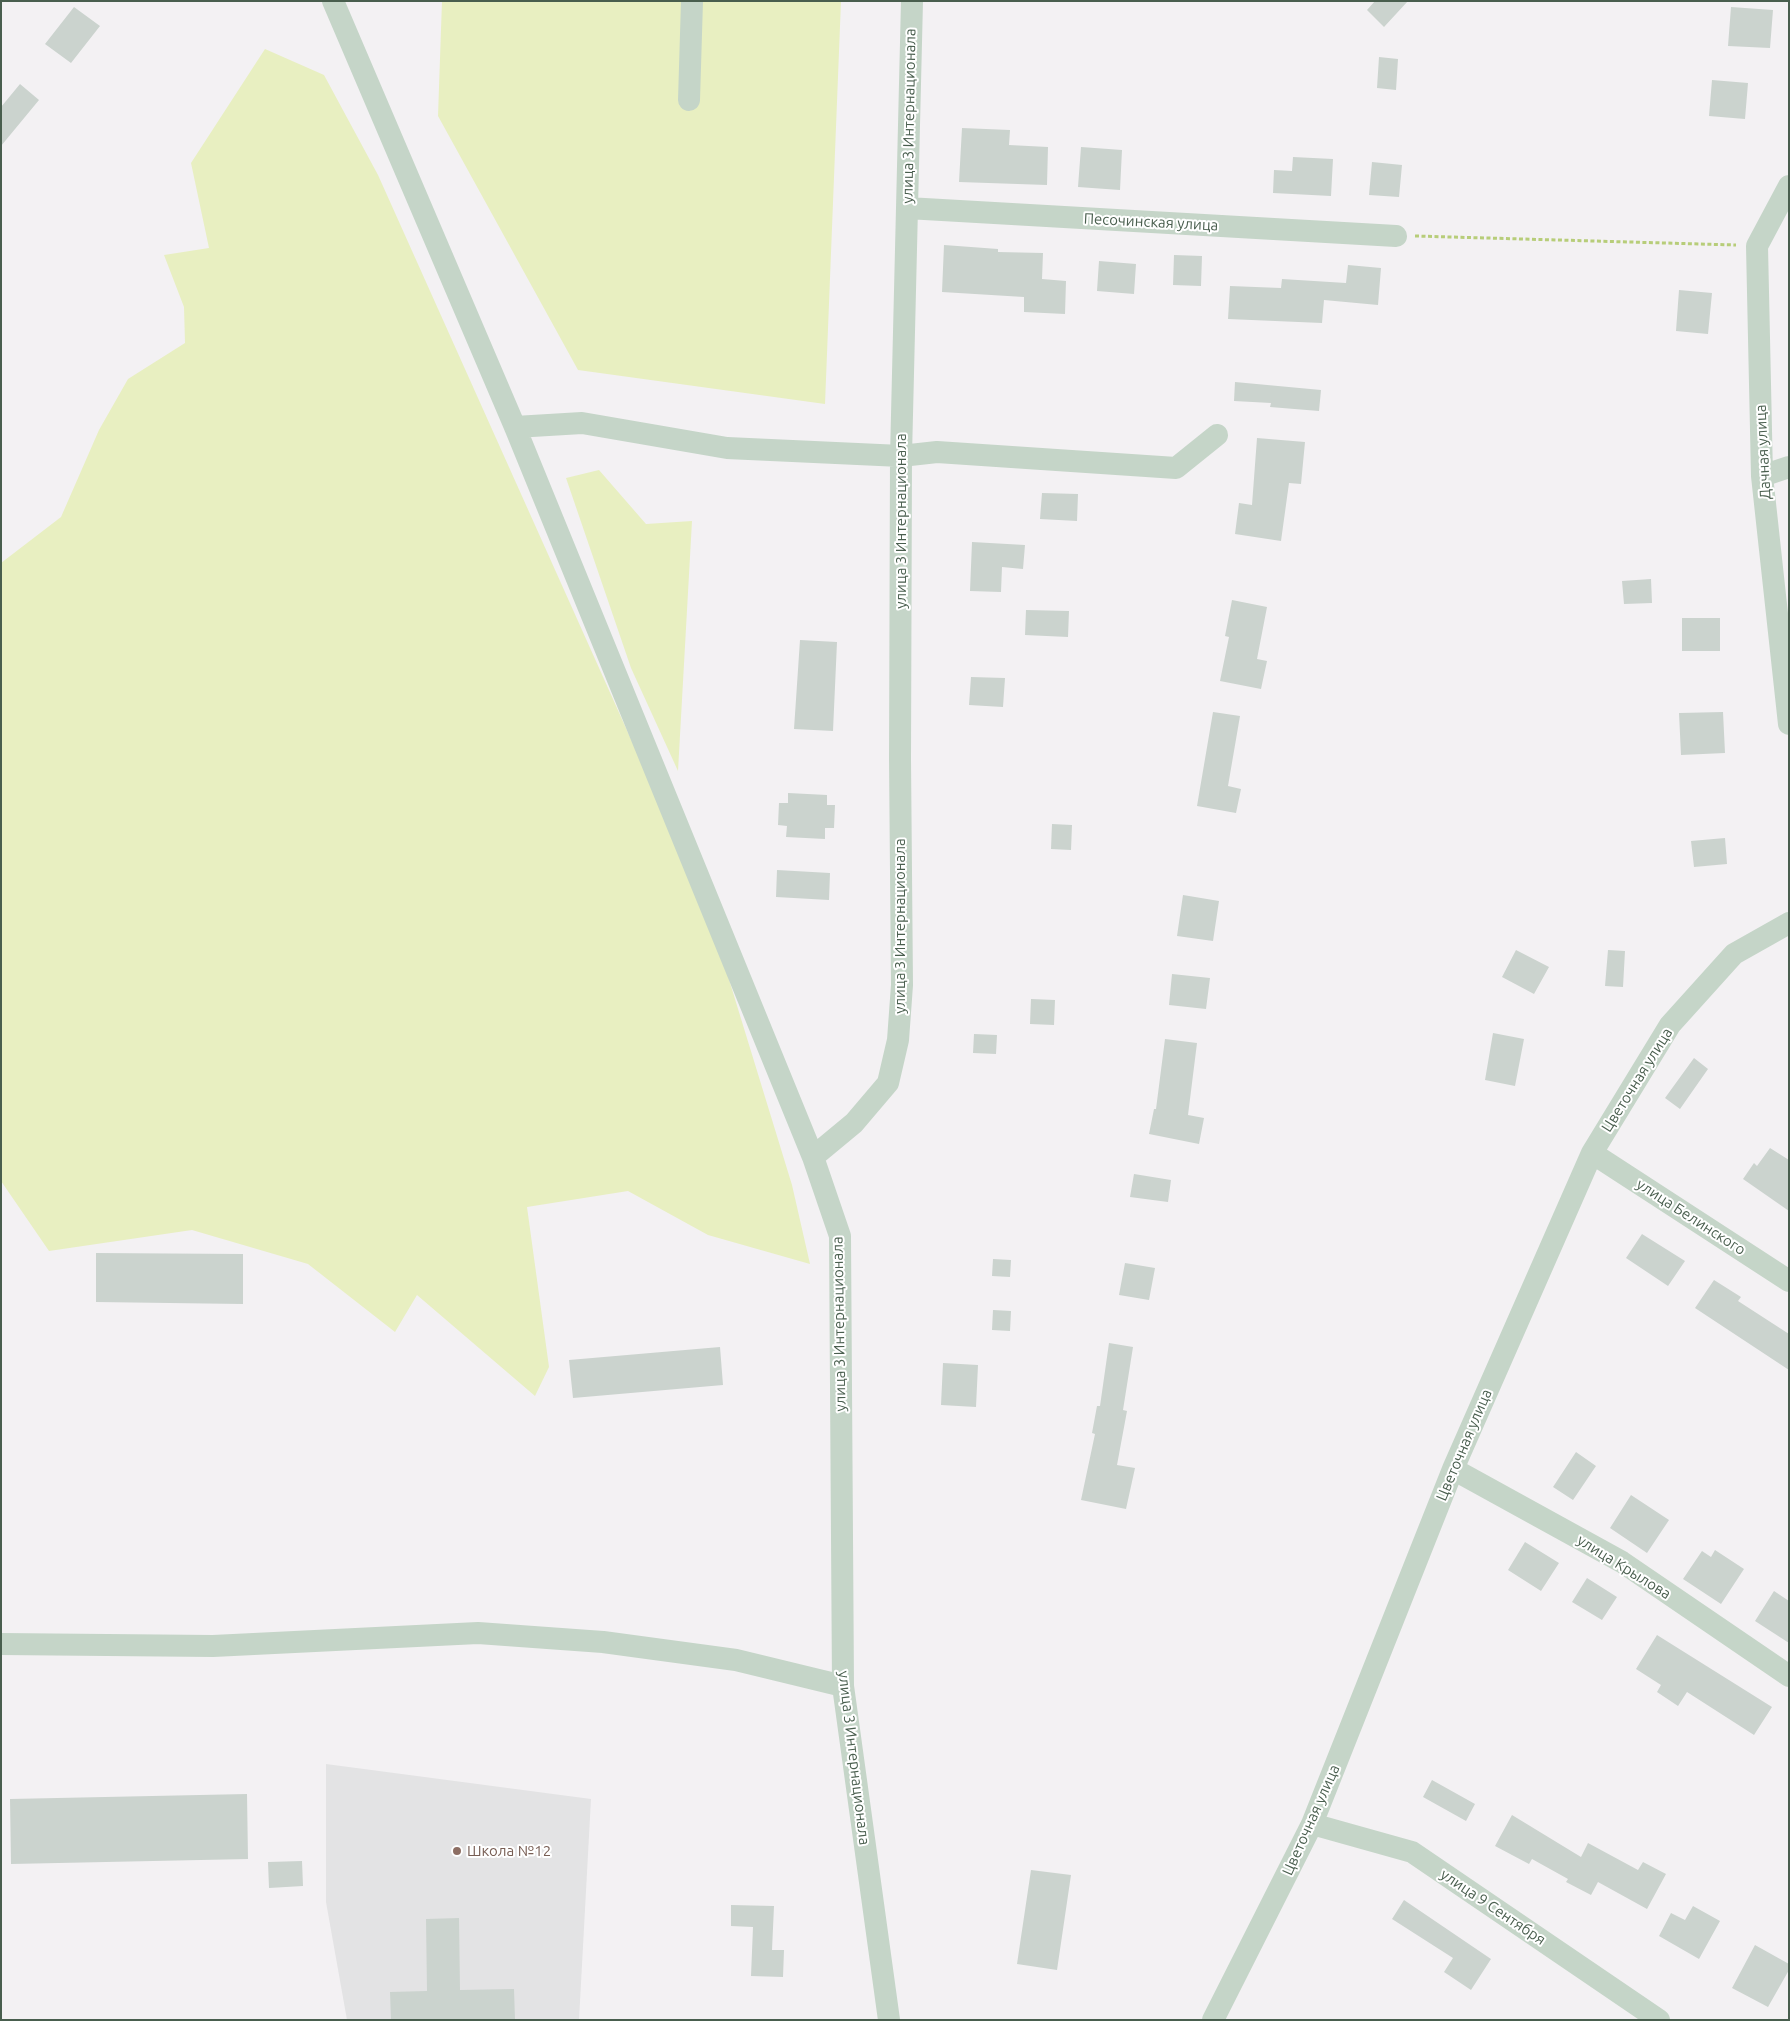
<!DOCTYPE html>
<meta charset="utf-8">
<style>
body{margin:0}
#map{position:relative;width:1790px;height:2021px;overflow:hidden;background:#f3f1f3;font-family:Ubuntu,sans-serif}
canvas{display:block}
.frame{position:absolute;inset:0;border:2px solid #495e4e;pointer-events:none}
</style>
<div id="map">
<canvas width="1790" height="2021"></canvas>
<div class="frame"></div>
</div>
<script>
const c = document.querySelector('canvas').getContext('2d');
c.lineJoin = 'round';
function fill(path, color) { c.fillStyle = color; c.fill(path, 'evenodd'); }
const toPath = rows => new Path2D(rows.map(r => 'M' + r).join(''));
function strokePath(path, color, width, dash) { c.strokeStyle = color; c.lineWidth = width; c.lineCap = dash ? 'butt' : 'round'; c.setLineDash(dash || []); c.stroke(path); }
function label(font, color, halo, rows, align = 'center') {
  c.font = font + ' Ubuntu,sans-serif'; c.lineWidth = 4; c.setLineDash([]); c.textBaseline = 'middle'; c.strokeStyle = halo; c.fillStyle = color; for (const [text, x, y, turn = 0] of rows) {
    c.save(); c.translate(x, y); c.rotate((+turn || 0) * Math.PI / 180); c.textAlign = isNaN(turn) ? turn : align; if (halo) c.strokeText(text, 0, 0); c.fillText(text, 0, 0); c.restore();
  }
}
const education = toPath([
 [326,1764,591,1799,579,2020,347,2020,326,1902]
]);
const green = toPath([
 [442,1,841,1,825,404,578,370,438,116],
 [265,49,324,75,378,175,708,911,792,1185,810,1264,708,1235,628,1191,527,1207,549,1367,535,1396,417,1295,395,1332,308,1264,192,1230,49,1251,1,1181,1,563,61,517,99,430,128,379,185,343,184,307,164,255,209,248,191,163],
 [599,470,646,524,692,521,678,771,631,668,566,478]
]);
const building = toPath([
 [1375,1,1408,1,1384,27,1367,10],
 [74,7,100,26,71,63,45,44],
 [1731,7,1773,10,1770,48,1728,46],
 [1379,57,1398,59,1396,90,1377,88],
 [1712,80,1748,83,1745,119,1709,116],
 [20,84,39,100,1,146,1,107],
 [962,128,1010,130,1009,145,1048,147,1047,185,959,182],
 [1081,147,1122,150,1120,190,1078,187],
 [1293,157,1333,159,1331,196,1273,193,1274,170,1292,171],
 [1372,162,1402,165,1399,197,1369,195],
 [944,245,998,249,998,252,1043,253,1042,279,1066,281,1065,314,1024,312,1024,297,942,292],
 [1174,255,1202,256,1201,286,1173,285],
 [1099,261,1136,264,1134,294,1097,291],
 [1348,265,1381,268,1378,305,1324,300,1322,323,1228,319,1230,286,1281,288,1282,279,1346,283],
 [1679,290,1712,293,1708,334,1676,331],
 [1235,382,1321,390,1319,411,1270,407,1271,403,1234,401],
 [1257,438,1305,442,1301,484,1289,483,1281,541,1235,534,1239,503,1252,505],
 [1042,493,1078,494,1077,521,1040,519],
 [972,542,1025,545,1023,569,1002,567,1001,592,970,591],
 [1651,579,1652,603,1624,604,1622,581],
 [1232,600,1267,607,1257,659,1267,661,1261,689,1220,681,1229,637,1225,636],
 [1026,610,1069,611,1068,637,1025,635],
 [1682,618,1720,618,1720,651,1682,651],
 [800,640,837,642,833,731,794,729],
 [971,677,1005,678,1003,707,969,705],
 [1213,712,1240,716,1228,786,1241,789,1236,813,1197,806],
 [1723,712,1725,753,1681,755,1679,713],
 [788,793,827,795,827,805,835,805,834,828,825,828,825,839,786,837,787,826,778,825,779,803,788,803],
 [1052,824,1072,825,1071,850,1051,849],
 [1725,838,1727,864,1694,867,1691,841],
 [777,870,830,873,829,900,776,897],
 [1183,895,1219,901,1213,941,1177,936],
 [1516,950,1549,967,1534,994,1502,977],
 [1608,950,1625,951,1623,987,1605,986],
 [1172,974,1210,978,1206,1009,1169,1005],
 [1031,999,1055,1000,1054,1025,1030,1024],
 [1493,1033,1524,1039,1515,1086,1485,1080],
 [974,1034,997,1035,996,1054,973,1053],
 [1165,1039,1197,1043,1188,1115,1204,1118,1199,1144,1149,1134,1154,1109,1156,1109],
 [1694,1058,1708,1069,1680,1109,1665,1098],
 [1770,1148,1789,1160,1789,1211,1743,1179,1754,1163,1757,1166],
 [1134,1174,1171,1180,1168,1202,1130,1197],
 [1642,1234,1685,1261,1668,1286,1626,1258],
 [96,1253,243,1254,243,1304,96,1302],
 [993,1259,1011,1260,1010,1277,992,1276],
 [1125,1263,1155,1268,1149,1300,1119,1295],
 [1714,1280,1741,1297,1738,1301,1789,1334,1789,1370,1695,1308],
 [993,1310,1011,1311,1010,1331,992,1330],
 [1109,1343,1133,1347,1123,1410,1127,1411,1117,1465,1135,1468,1126,1509,1081,1500,1095,1434,1092,1433,1097,1406,1100,1406],
 [720,1347,723,1385,573,1398,569,1360],
 [943,1363,978,1365,976,1407,941,1405],
 [1576,1452,1596,1466,1573,1500,1553,1487],
 [1631,1495,1669,1520,1647,1553,1610,1528],
 [1525,1542,1559,1563,1541,1591,1508,1570],
 [1715,1550,1744,1569,1721,1604,1683,1579,1702,1551,1711,1557],
 [1587,1578,1617,1597,1602,1620,1572,1602],
 [1774,1591,1789,1601,1789,1643,1755,1621],
 [1657,1635,1772,1707,1754,1735,1687,1692,1678,1706,1657,1692,1661,1685,1636,1669],
 [1432,1780,1475,1804,1466,1821,1423,1797],
 [247,1794,248,1859,11,1864,10,1799],
 [1512,1815,1581,1857,1588,1843,1638,1870,1643,1862,1666,1874,1647,1909,1598,1882,1591,1895,1566,1882,1568,1879,1532,1859,1529,1864,1495,1846],
 [302,1861,303,1886,269,1888,268,1862],
 [1031,1870,1071,1875,1057,1970,1017,1964],
 [1404,1900,1491,1959,1471,1990,1444,1972,1453,1958,1392,1919],
 [731,1905,774,1906,772,1950,784,1950,783,1977,751,1976,753,1927,731,1926],
 [1693,1906,1720,1921,1699,1959,1659,1936,1671,1913,1685,1920],
 [459,1918,460,1990,514,1989,515,2020,391,2020,390,1992,427,1991,426,1919],
 [1755,1945,1789,1964,1789,1970,1768,2007,1732,1988]
]);
const path = toPath([
 [1415,236,1736,245]
]);
const minor = toPath([
 [333,1,515,427,813,1157,840,1236,843,1686,889,2020],
 [689,100,692,1],
 [1789,186,1757,246,1762,476,1789,724],
 [907,208,1396,236],
 [515,427,582,423,727,448,901,456,937,452,1176,468,1217,435],
 [1762,476,1789,467],
 [1592,1153,1789,1281],
 [813,1157,854,1123,888,1083,898,1040,902,985,900,759,901,456,912,1],
 [1453,1469,1622,1562,1789,1676],
 [1,1644,213,1646,478,1633,603,1642,736,1660,843,1686],
 [1312,1824,1412,1852,1659,2020],
 [1213,2020,1312,1824,1453,1469,1592,1153,1670,1025,1734,954,1789,923]
]);
const markers = [
 [457,1851,5,"#8d6e63"]
];
const streetNames = [
 ["улица 3 Интернационала",909,116,-89],
 ["Песочинская улица",1151,222,3],
 ["Дачная улица",1763,452,-93],
 ["улица 3 Интернационала",901,521,-90],
 ["улица 3 Интернационала",900,926,-90],
 ["Цветочная улица",1637,1080,-58],
 ["улица Белинского",1691,1217,33],
 ["улица 3 Интернационала",839,1324,-91],
 ["Цветочная улица",1464,1445,-67],
 ["улица Крылова",1624,1567,32],
 ["улица 3 Интернационала",854,1758,83],
 ["Цветочная улица",1311,1820,-66],
 ["улица 9 Сентября",1493,1907,34]
];
const educationNames = [
 ["Школа №12",467,1851]
];
fill(education, '#e3e3e4');
fill(green, '#e8efc1');
fill(building, '#cbd3ce');
strokePath(path, '#b7cd79', 3, [4, 2.5]);
strokePath(minor, '#c5d5c8', 22);
for (const [x, y, r, color] of markers) { const dot = new Path2D(); dot.arc(x, y, r, 0, 2 * Math.PI); c.fillStyle = color; c.fill(dot); strokePath(dot, '#fff', 2); }
label('15px', '#495e4e', '#fff', streetNames);
label('15px', '#785e54', '#fff', educationNames, 'left');
</script>
